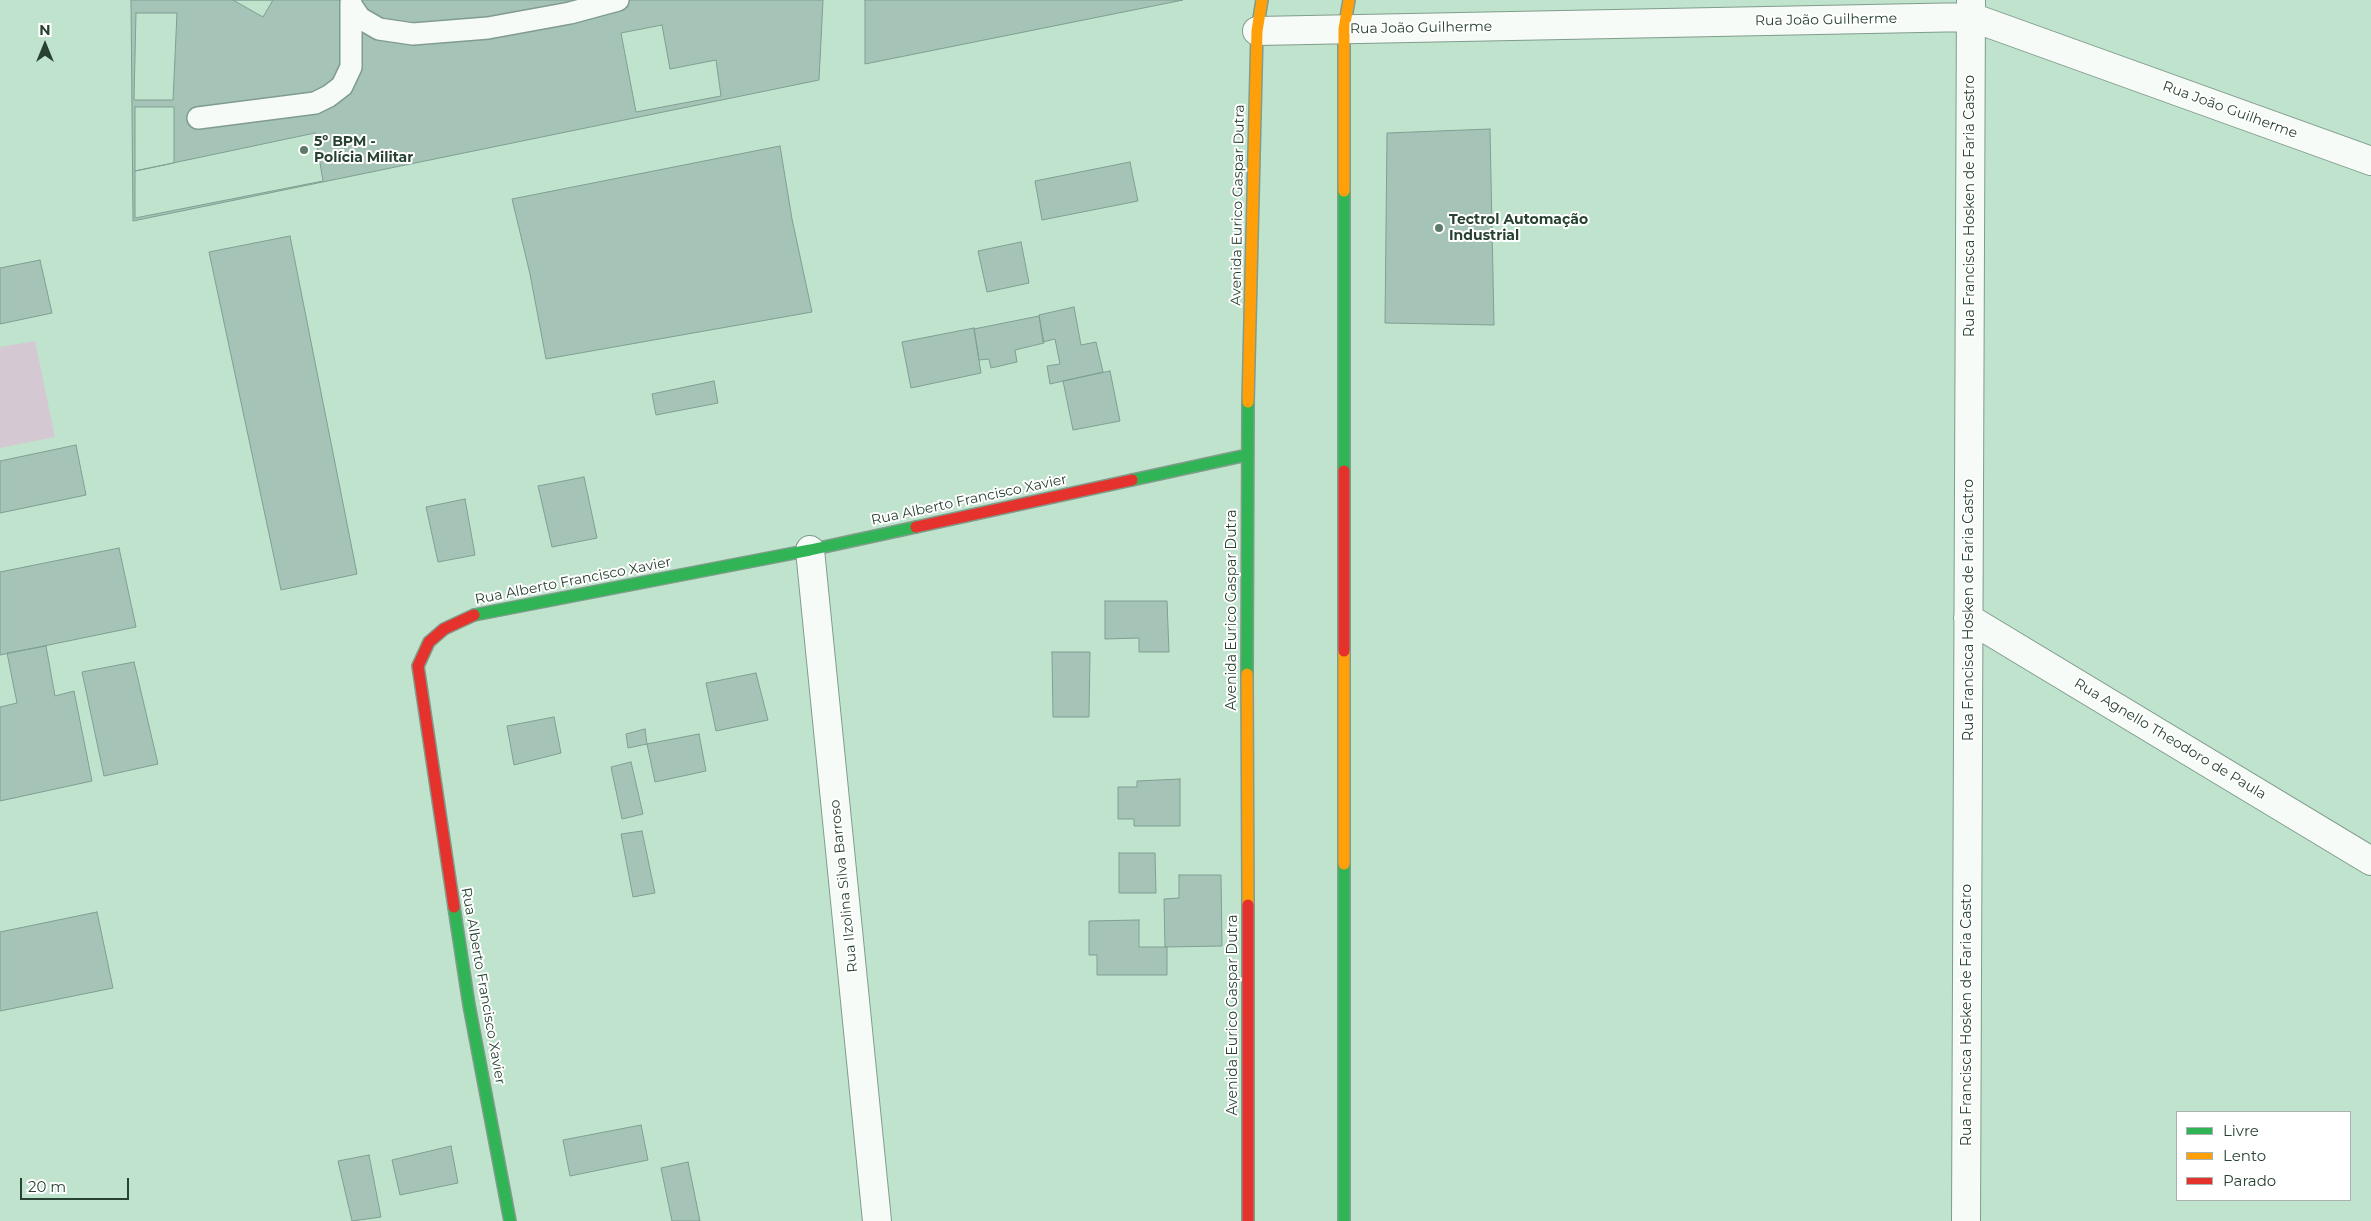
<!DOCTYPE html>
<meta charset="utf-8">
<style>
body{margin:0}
#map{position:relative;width:2371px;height:1221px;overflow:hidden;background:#c0e3cd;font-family:Montserrat,sans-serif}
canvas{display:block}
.legend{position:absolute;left:2176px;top:1111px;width:175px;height:90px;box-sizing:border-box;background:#fff;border:1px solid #a9b3ad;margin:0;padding:6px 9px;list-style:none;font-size:15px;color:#284232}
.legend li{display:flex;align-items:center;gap:10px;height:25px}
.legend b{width:25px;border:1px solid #a9b3ad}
.north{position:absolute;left:20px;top:20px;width:50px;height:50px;-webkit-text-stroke:4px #fff;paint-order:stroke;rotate:0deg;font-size:14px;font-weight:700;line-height:20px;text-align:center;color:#284232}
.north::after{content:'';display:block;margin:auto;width:18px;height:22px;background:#284232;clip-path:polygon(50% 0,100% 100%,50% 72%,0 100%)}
.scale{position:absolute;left:20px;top:1178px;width:109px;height:22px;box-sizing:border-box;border:2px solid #284232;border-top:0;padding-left:6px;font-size:15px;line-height:18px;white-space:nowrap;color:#284232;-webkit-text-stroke:4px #fff;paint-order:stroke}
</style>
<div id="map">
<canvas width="2371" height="1221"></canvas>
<ul class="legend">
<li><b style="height:6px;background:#30b455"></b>Livre</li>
<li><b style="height:6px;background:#ff9f0a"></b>Lento</li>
<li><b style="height:6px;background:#e5322d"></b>Parado</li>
</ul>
<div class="north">N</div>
<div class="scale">20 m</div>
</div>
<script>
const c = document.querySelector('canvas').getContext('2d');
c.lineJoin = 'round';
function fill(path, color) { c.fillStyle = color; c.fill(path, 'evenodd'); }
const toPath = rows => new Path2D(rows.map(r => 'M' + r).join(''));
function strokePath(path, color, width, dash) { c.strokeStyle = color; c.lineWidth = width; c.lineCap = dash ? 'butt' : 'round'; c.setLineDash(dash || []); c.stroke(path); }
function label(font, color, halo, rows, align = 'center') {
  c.font = font + ' Montserrat,sans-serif'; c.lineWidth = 4; c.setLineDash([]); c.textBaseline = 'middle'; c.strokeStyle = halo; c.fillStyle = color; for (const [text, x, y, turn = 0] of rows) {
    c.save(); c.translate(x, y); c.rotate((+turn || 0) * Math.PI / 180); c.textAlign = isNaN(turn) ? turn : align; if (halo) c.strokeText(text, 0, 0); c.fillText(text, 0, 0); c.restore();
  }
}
const green = toPath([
 [35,341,55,437,0,448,0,347]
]);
const building = toPath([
 [131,0,823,0,819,80,133,221,131,0],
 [233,0,273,0,263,17,233,0],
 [865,0,1183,0,865,64,865,0],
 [136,13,177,13,173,100,134,100,136,13],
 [662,25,670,69,716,60,721,96,636,112,621,33,662,25],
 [135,107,174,107,174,163,135,171,135,107],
 [1490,129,1494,325,1385,323,1387,133,1490,129],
 [315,133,323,181,135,218,135,171,315,133],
 [780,146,792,219,812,312,546,359,530,274,512,199,780,146],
 [1130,162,1138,201,1042,220,1035,181,1130,162],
 [290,236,357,574,281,590,209,252,290,236],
 [1021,242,1029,283,987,292,978,251,1021,242],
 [40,260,52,313,0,324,0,268,40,260],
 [1074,307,1081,345,1096,342,1103,372,1050,384,1047,366,1060,364,1055,339,1043,342,1039,315,1074,307],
 [1039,316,1044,343,1015,350,1017,362,991,368,989,359,979,360,974,329,1039,316],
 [974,328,981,373,911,388,902,342,974,328],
 [1110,371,1120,421,1073,430,1063,381,1110,371],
 [714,381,718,403,656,415,652,394,714,381],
 [76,445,86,495,0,513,0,461,76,445],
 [584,477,597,538,552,547,538,486,584,477],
 [465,499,475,555,438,562,426,507,465,499],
 [119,548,136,627,0,655,0,572,119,548],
 [1105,601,1167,601,1169,652,1139,652,1139,638,1105,639,1105,601],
 [46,646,55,696,74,691,92,781,0,801,0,707,17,703,7,653,46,646],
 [1052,652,1090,652,1089,717,1053,717,1052,652],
 [134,662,158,764,104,776,82,672,134,662],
 [756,673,768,720,716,731,706,683,756,673],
 [554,717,561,753,514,765,507,726,554,717],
 [645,729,647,744,628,748,626,734,645,729],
 [699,734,706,771,655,782,647,744,699,734],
 [631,762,643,814,622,819,611,767,631,762],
 [1180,779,1180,826,1134,826,1134,819,1118,819,1118,787,1137,787,1137,781,1180,779],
 [642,831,655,893,633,897,621,834,642,831],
 [1119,853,1155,853,1156,893,1119,893,1119,853],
 [1179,875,1221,875,1222,946,1165,947,1164,899,1179,898,1179,875],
 [97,912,113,988,0,1011,0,932,97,912],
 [1139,920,1139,947,1167,947,1167,975,1097,975,1097,955,1089,955,1089,921,1139,920],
 [641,1125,648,1160,570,1176,563,1140,641,1125],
 [451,1146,458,1183,400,1195,392,1160,451,1146],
 [369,1155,381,1217,352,1221,338,1161,369,1155],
 [688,1162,700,1221,672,1221,661,1168,688,1162]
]);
const lane = toPath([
 [351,5,360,18,379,29,413,34,488,28,570,13,618,0],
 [198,118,315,103,329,96,342,86,351,67,351,3]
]);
const street = toPath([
 [1257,31,1971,17,2371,161],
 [810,550,877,1221],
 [1968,618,2371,861],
 [1966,1221,1971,0]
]);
const fast = toPath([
 [1344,191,1344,471],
 [1132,480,1247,455],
 [474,615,810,550,916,527],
 [1247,674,1248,402],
 [1344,864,1344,1221],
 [454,907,469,1005,510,1221]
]);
const slow = toPath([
 [1344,191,1344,29,1349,0],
 [1248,402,1257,31,1262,0],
 [1344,651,1344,864],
 [1247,674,1248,905]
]);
const jam = toPath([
 [1344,471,1344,651],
 [916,527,1132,480],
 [1248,905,1248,1221],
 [454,907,418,666,429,642,444,629,474,615]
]);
const markers = [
 [304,150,5,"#5d7a68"],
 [1439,228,5,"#5d7a68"]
];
const streetNames = [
 ["Rua João Guilherme",1826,20,-1],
 ["Rua João Guilherme",1421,28,-1],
 ["Rua João Guilherme",2230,110,20],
 ["Avenida Eurico Gaspar Dutra",1238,205,-89],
 ["Rua Francisca Hosken de Faria Castro",1970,206,-90],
 ["Rua Alberto Francisco Xavier",969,500,-12],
 ["Rua Alberto Francisco Xavier",573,581,-11],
 ["Avenida Eurico Gaspar Dutra",1232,610,-90],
 ["Rua Francisca Hosken de Faria Castro",1969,610,-90],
 ["Rua Agnello Theodoro de Paula",2170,739,31],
 ["Rua Ilzolina Silva Barroso",844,886,-96],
 ["Rua Alberto Francisco Xavier",483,986,80],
 ["Avenida Eurico Gaspar Dutra",1233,1015,-90],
 ["Rua Francisca Hosken de Faria Castro",1967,1015,-90]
];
const poiNames = [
 ["5º BPM -",314,142],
 ["Polícia Militar",314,158],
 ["Tectrol Automação",1449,220],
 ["Industrial",1449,236]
];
fill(green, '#d4c9d2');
fill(building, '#a5c4b7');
strokePath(building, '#7f9f92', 1);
strokePath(lane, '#809c8c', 24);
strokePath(street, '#809c8c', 30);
strokePath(fast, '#809c8c', 14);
strokePath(slow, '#809c8c', 14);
strokePath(jam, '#809c8c', 14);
strokePath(lane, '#f6fbf8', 21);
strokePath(street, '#f6fbf8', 28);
strokePath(fast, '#30b455', 11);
strokePath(slow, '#ff9f0a', 11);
strokePath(jam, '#e5322d', 11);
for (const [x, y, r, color] of markers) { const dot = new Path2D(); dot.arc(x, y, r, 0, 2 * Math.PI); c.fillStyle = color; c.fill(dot); strokePath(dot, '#fff', 2); }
label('14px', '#284232', '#fff', streetNames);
label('bold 14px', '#284232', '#fff', poiNames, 'left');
</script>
